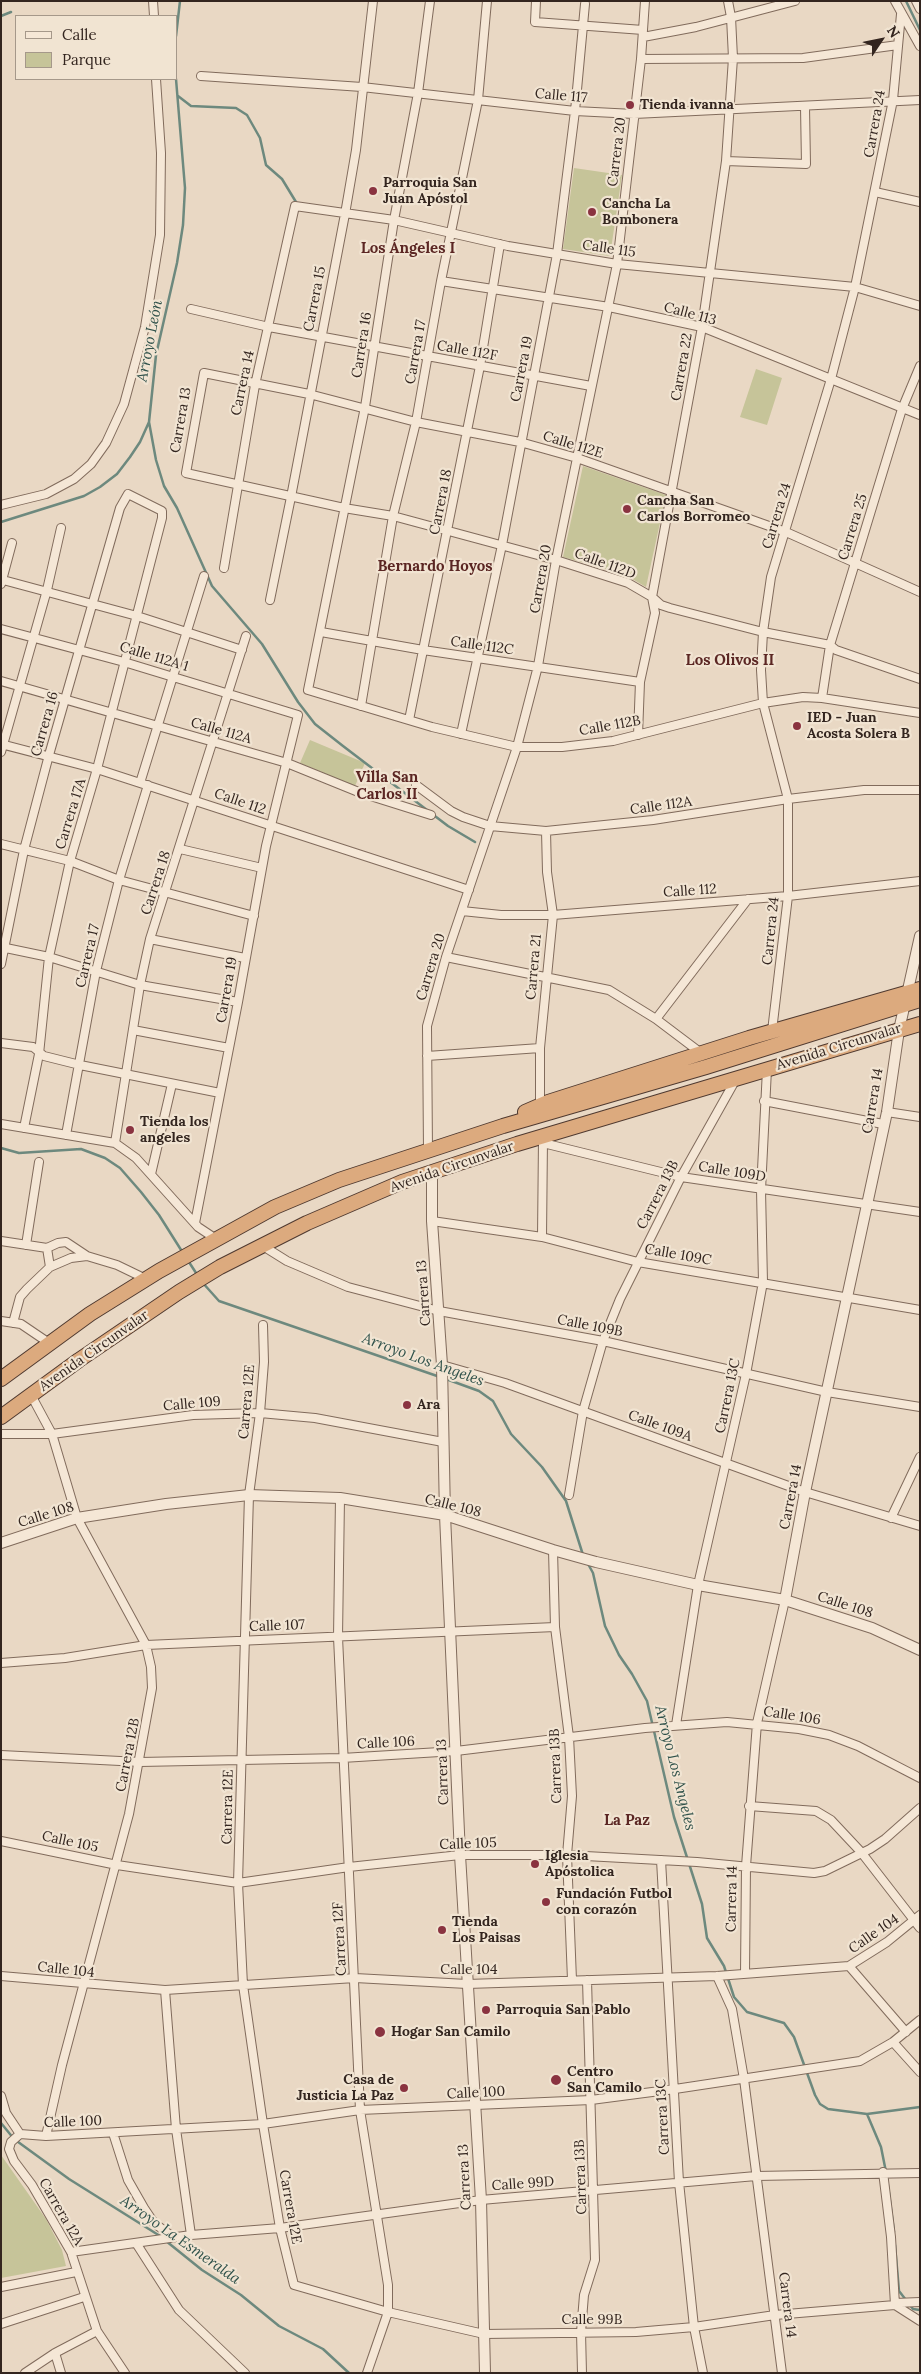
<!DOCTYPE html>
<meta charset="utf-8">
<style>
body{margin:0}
#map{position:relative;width:921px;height:2374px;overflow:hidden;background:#e9d8c4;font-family:Lora,serif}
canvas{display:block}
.frame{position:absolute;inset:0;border:2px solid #33251f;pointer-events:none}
.legend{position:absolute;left:15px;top:15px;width:162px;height:65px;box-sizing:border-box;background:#f1e4d2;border:1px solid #a5988a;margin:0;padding:6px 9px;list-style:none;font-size:15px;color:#33251f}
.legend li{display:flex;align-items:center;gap:10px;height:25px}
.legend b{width:25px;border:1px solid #a5988a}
.north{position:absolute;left:856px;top:15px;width:50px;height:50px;-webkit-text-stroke:4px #f1e4d2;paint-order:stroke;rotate:56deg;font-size:14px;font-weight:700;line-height:20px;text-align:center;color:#33251f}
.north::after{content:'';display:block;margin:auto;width:18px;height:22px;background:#33251f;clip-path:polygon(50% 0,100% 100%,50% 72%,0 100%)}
</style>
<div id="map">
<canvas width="921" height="2374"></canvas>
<div class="frame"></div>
<ul class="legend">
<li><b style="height:6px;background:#f5e7d6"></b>Calle</li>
<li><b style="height:14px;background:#c6c499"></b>Parque</li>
</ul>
<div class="north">N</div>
</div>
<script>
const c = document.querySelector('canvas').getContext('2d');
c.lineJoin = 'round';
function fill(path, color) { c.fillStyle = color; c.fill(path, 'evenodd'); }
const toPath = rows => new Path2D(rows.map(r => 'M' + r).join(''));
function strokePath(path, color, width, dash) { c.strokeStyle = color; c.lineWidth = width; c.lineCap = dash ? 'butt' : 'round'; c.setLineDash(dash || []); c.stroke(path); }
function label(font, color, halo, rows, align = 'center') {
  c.font = font + ' Lora,serif'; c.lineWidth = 4.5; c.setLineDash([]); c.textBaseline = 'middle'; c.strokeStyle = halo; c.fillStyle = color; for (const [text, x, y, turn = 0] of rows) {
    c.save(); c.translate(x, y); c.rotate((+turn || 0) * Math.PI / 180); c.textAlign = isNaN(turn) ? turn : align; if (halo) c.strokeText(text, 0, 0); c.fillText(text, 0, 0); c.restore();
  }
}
const green = toPath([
 [574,168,622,175,610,256,563,249],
 [756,369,782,378,767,425,740,417],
 [583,466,666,495,646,587,624,574,563,557],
 [310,740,365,763,355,786,300,763],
 [1,2155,46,2219,62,2250,66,2266,1,2278]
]);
const stream = toPath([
 [906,1,920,30],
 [1,16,11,12],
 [176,36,180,1],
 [178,96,191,106,236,108,247,115,260,138,266,165,282,179,296,202],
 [149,422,156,460,164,486,177,508,212,586,262,644,298,702,315,724,343,746,448,826,475,842],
 [1,522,84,496,100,487,117,474,130,457,140,442,149,422,156,355,177,263,183,225,185,188,176,79],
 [1,1148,19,1153,81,1149,105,1158,120,1168,141,1192,159,1215,183,1253],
 [187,1259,198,1276],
 [202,1282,219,1301,440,1377],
 [446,1379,479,1391,493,1401,511,1434,542,1467,566,1501,583,1555],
 [587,1562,593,1573,605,1626,619,1655,632,1674,647,1701,674,1817,702,1904,707,1938,724,1966,734,1997,747,2012,784,2023,794,2037,815,2095,820,2104,828,2109,867,2114,920,2107],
 [867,2114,881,2147,886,2172],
 [1,2123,14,2139,69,2179,160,2236],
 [887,2178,894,2232],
 [166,2241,202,2270,241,2295,279,2326,323,2349,349,2373],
 [895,2245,899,2291,913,2309,920,2310]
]);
const minor = toPath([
 [153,1,154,16],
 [430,1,418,93,394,220,365,407,308,690,432,727,517,747,562,747,613,741,763,703,803,697,822,698,920,713],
 [536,1,535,22,643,30],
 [895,1,920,46],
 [916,1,920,9],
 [643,37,696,27,795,1],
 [641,59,803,58,898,45],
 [201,76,362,87,575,111,634,114,920,100],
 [726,161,806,164,805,107],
 [875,192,920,202],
 [441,281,609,307,702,327,920,415],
 [191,309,269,327,591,386],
 [1,505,46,494,74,479,91,464,106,443,124,404,145,327,160,235,161,153,156,79],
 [224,568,255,385,295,206,394,220,508,246,617,264,855,287,920,306],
 [3,580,137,616,242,650],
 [1,584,12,543],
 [920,592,786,532,577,458,520,442,416,422,309,394,204,373,186,473,344,508,393,516,556,560,628,583,652,597,661,605,670,608,763,632,830,645,836,650,920,679],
 [270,600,291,497,345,214,356,150,373,1],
 [1,629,124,662,298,715,266,846,238,1002,195,1223],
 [321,632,423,650,640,682],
 [1,681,287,763,361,793,431,815],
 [822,698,830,645,902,409,920,366],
 [361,706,393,516,416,422,441,281,478,100,487,1],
 [409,720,480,366,500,244],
 [461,734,502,545,557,254,575,111,585,4],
 [638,735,640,682,655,613,652,597,702,327,726,161,733,58,731,17,728,1],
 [1,744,97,769,469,890],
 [1,752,47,590,61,528],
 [140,783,204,576],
 [416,785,451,811,463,817,490,826,546,831,653,820,788,799,864,790,920,790],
 [1,844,70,861,119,880,254,916],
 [180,849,262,868],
 [462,911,501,915,553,915,788,896,920,881],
 [150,939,245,958],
 [1,947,49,957,140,985,238,1002],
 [446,957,609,990,656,1019,701,1053],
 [1,964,24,850,49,755,120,508,128,494,162,511,162,518,97,769,70,861,49,957,39,1054,24,1128],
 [656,1019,748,899],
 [133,1030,229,1048],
 [772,1031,788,896,788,799,763,703,761,670,763,632,771,577,831,379,855,287,893,100,901,14],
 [1,1043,33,1047,44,1056,80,1065,220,1093],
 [427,1056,540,1048],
 [764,1101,883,1124],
 [540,1105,540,1048,553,915,547,872,546,831],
 [887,1112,920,1117],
 [1,1124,115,1143,136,1158,198,1227,216,1239],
 [66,1135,96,971,119,880,148,785],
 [115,1143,140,985,150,939,246,636],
 [543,1143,681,1177,920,1212],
 [428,1151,427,1026,446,957,517,747,538,666,556,560,617,264,641,59,645,1],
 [151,1174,172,1084],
 [432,1221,542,1237,638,1262,920,1310],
 [542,1237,543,1139],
 [1,1241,47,1248,58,1243,66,1242,87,1256],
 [26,1245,39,1162],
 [263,1246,287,1261,348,1287,439,1311,603,1341,827,1392,920,1407],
 [47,1248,50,1267],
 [1,1321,21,1324,49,1343],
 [13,1323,20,1297,27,1289,50,1267,71,1258,87,1256,117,1265,146,1279],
 [263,1325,264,1362,260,1413,249,1495,238,1883,243,1985,263,2124,280,2228,294,2285,388,2312,484,2334,636,2332,694,2327,775,2315,895,2305],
 [442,1365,505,1383,805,1492,920,1526],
 [31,1395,52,1434,77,1518,146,1645,151,1667,152,1688,129,1814,62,2065,46,2136],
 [1,1434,52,1434,193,1415,260,1413,315,1418,443,1442],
 [569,1495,583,1411,603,1341,620,1299,681,1177,736,1079],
 [340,1498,338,1637,360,2110,388,2285,388,2312,367,2373],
 [891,1518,920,1457],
 [553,1550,555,1627,569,1737,572,1796,567,1855,572,1980],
 [1,1663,65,1658,146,1645,555,1627],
 [676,1725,698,1585,746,1374,763,1282,761,1190,767,1069],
 [1,1755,140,1762,342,1758,456,1751,645,1728,727,1722,799,1729,829,1735,858,1746,920,1778],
 [749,1806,816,1811,831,1820,861,1852,920,1928],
 [1,1841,117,1865,238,1883,349,1867,460,1855,567,1855,697,1862,814,1873,825,1871,870,1849,885,1839,920,1808],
 [661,1860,679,2182,694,2327,703,2373],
 [849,1966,906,2032],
 [745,1974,746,1866,757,1723,785,1600],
 [1,1976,165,1990,355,1978,467,1984,717,1976,849,1966,887,1942,920,1915],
 [717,1976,732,2009,744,2079,782,2373],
 [165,1990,176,2129,191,2235],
 [893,2042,920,2072],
 [1,2096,6,2113,20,2134],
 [113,2133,128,2180,144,2208,154,2223,173,2237],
 [20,2134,46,2136,263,2124,360,2110,591,2100,675,2089,860,2061,893,2042,920,2020],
 [20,2134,11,2142,9,2149,14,2161,32,2185,71,2252,97,2331,125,2373],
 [883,2172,891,2237,895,2305],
 [136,2243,179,2310,245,2373],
 [71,2252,191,2235,280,2228,481,2200,756,2176,920,2173],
 [1,2287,76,2272],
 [895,2303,920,2302],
 [895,2305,920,2321],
 [1,2324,84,2297],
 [55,2353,61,2373],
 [25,2373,55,2353,97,2331],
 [582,2373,581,2332,584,2295,595,2260,587,1980]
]);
const tertiary = toPath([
 [432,1171,432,1221,442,1365,445,1515,460,1855,481,2200,485,2373],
 [1,1543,77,1518,166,1504,249,1495,340,1498,445,1515,553,1550,596,1562,698,1585,785,1600,872,1628,920,1650],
 [785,1600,805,1492,887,1112,899,1030,920,936]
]);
const trunk = toPath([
 [525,1112,548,1102,749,1038,920,989],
 [1,1379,90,1314,159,1271,275,1207,339,1180,503,1126,706,1067,920,1000],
 [1,1417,79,1360,179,1292,220,1267,307,1223,402,1182,517,1144,920,1024]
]);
const markers = [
 [630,105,5,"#8a3340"],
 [373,191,5,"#8a3340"],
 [592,212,5,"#8a3340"],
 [627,509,5,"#8a3340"],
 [797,726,5,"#8a3340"],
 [130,1130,5,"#8a3340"],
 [407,1405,5,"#8a3340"],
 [535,1864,5,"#8a3340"],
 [546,1902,5,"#8a3340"],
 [442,1930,5,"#8a3340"],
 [486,2010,5,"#8a3340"],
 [380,2032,6,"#8a3340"],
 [556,2080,6,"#8a3340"],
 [404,2088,5,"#8a3340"]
];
const streetNames = [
 ["Calle 117",561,96,5],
 ["Carrera 24",875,124,-80],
 ["Carrera 20",617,152,-83],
 ["Calle 115",609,249,8],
 ["Carrera 15",315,299,-79],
 ["Calle 113",690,314,15],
 ["Carrera 16",362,345,-81],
 ["Calle 112F",467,351,10],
 ["Carrera 17",416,352,-80],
 ["Carrera 22",682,367,-80],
 ["Carrera 19",522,369,-79],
 ["Carrera 14",243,383,-78],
 ["Carrera 13",181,420,-80],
 ["Calle 112E",573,445,17],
 ["Carrera 18",441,502,-79],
 ["Carrera 24",777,516,-73],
 ["Carrera 25",853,527,-73],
 ["Calle 112D",605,564,20],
 ["Carrera 20",541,579,-80],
 ["Calle 112C",482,646,8],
 ["Calle 112A 1",154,657,17],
 ["Carrera 16",45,724,-74],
 ["Calle 112B",610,726,-10],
 ["Calle 112A",221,731,16],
 ["Calle 112",240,802,19],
 ["Calle 112A",661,806,-8],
 ["Carrera 17A",71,814,-73],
 ["Carrera 18",156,883,-72],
 ["Calle 112",690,891,-4],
 ["Carrera 24",771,931,-84],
 ["Carrera 17",88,956,-77],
 ["Carrera 20",431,967,-73],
 ["Carrera 21",534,967,-85],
 ["Carrera 19",227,990,-80],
 ["Avenida Circunvalar",839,1047,-17],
 ["Carrera 14",873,1101,-80],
 ["Avenida Circunvalar",452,1167,-19],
 ["Calle 109D",732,1172,9],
 ["Carrera 13B",658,1195,-63],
 ["Calle 109C",678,1255,10],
 ["Carrera 13",424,1293,-94],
 ["Calle 109B",590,1326,11],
 ["Avenida Circunvalar",94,1351,-35],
 ["Carrera 13C",728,1396,-78],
 ["Carrera 12E",247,1402,-85],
 ["Calle 109",192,1404,-5],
 ["Calle 109A",660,1426,20],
 ["Carrera 14",791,1497,-79],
 ["Calle 108",453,1506,14],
 ["Calle 108",46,1515,-17],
 ["Calle 108",845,1605,18],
 ["Calle 107",277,1626,-2],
 ["Calle 106",792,1716,9],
 ["Calle 106",386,1743,-3],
 ["Carrera 12B",128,1755,-79],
 ["Carrera 13B",556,1766,-92],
 ["Carrera 13",443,1772,-92],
 ["Carrera 12E",228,1807,-89],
 ["Calle 105",70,1842,12],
 ["Calle 105",468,1844,-2],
 ["Carrera 14",732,1899,-89],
 ["Calle 104",874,1934,-35],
 ["Carrera 12F",340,1939,-93],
 ["Calle 104",66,1970,6],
 ["Calle 104",469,1970],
 ["Calle 100",476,2093,-3],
 ["Carrera 13C",663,2117,-93],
 ["Calle 100",73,2122,-2],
 ["Carrera 13",465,2177,-93],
 ["Carrera 13B",581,2177,-92],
 ["Calle 99D",523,2184,-4],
 ["Carrera 12E",290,2207,80],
 ["Carrera 12A",61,2212,60],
 ["Carrera 14",787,2305,83],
 ["Calle 99B",592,2320]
];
const poiNames = [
 ["Tienda ivanna",640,105],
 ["Parroquia San",383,183],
 ["Juan Apóstol",383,199],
 ["Cancha La",602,204],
 ["Bombonera",602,220],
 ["Cancha San",637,501],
 ["Carlos Borromeo",637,517],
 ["IED - Juan",807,718],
 ["Acosta Solera B",807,734],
 ["Tienda los",140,1122],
 ["angeles",140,1138],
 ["Ara",417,1405],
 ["Iglesia",545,1856],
 ["Apóstolica",545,1872],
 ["Fundación Futbol",556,1894],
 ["con corazón",556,1910],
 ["Tienda",452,1922],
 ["Los Paisas",452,1938],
 ["Parroquia San Pablo",496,2010],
 ["Hogar San Camilo",391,2032],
 ["Centro",567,2072],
 ["San Camilo",567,2088],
 ["Casa de",394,2080,"right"],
 ["Justicia La Paz",394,2096,"right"]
];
const neighbourhoodNames = [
 ["Los Ángeles I",408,249],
 ["Bernardo Hoyos",435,567],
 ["Los Olivos II",730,661],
 ["Villa San",387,778],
 ["Carlos II",387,795],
 ["La Paz",627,1821]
];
const waterNames = [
 ["Arroyo León",150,341,-79],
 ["Arroyo Los Angeles",423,1360,20],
 ["Arroyo Los Angeles",675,1768,76],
 ["Arroyo La Esmeralda",180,2240,35]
];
fill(green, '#c6c499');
strokePath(stream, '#6d897e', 2.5);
strokePath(minor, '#816b5c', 10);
strokePath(tertiary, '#816b5c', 12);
strokePath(trunk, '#503a30', 16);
strokePath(minor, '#f5e7d6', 8);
strokePath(tertiary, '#f5e7d6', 10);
strokePath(trunk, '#dcaa7e', 14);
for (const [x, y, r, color] of markers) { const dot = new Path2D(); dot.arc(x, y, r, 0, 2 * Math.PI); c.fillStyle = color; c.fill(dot); strokePath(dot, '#f1e4d2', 2); }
label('14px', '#33251f', '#f1e4d2', streetNames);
label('bold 14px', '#33251f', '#f1e4d2', poiNames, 'left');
label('bold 15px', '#5b2623', '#f1e4d2', neighbourhoodNames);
label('italic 15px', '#2f514a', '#f1e4d2', waterNames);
</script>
